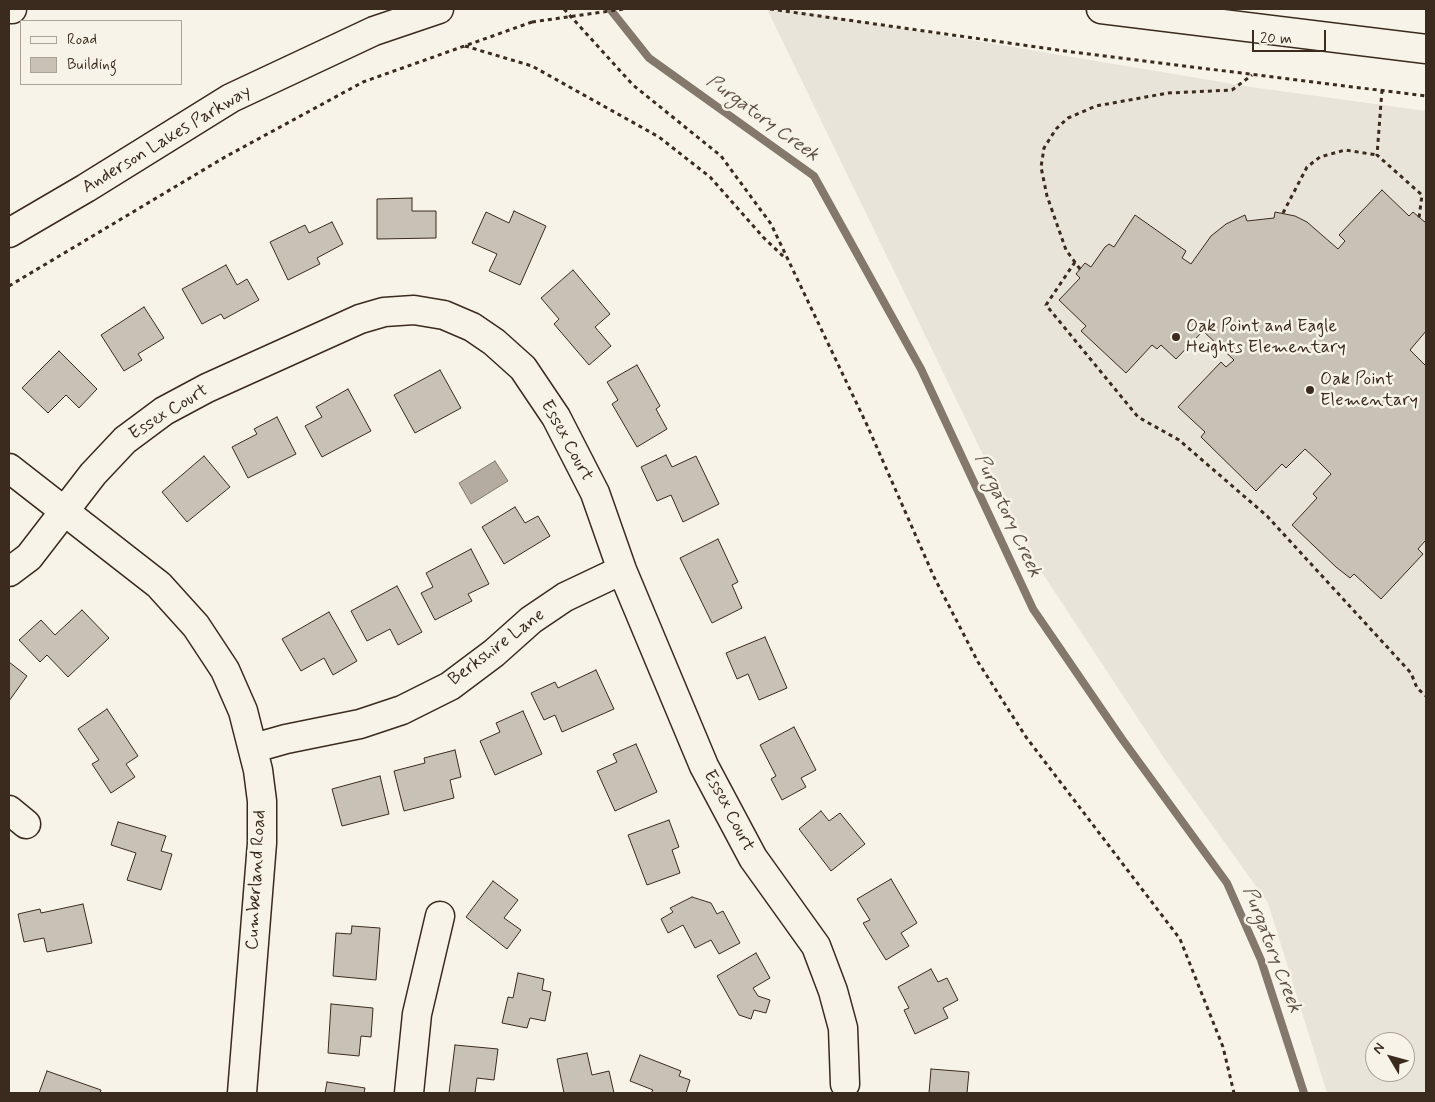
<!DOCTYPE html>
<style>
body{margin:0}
#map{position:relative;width:1435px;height:1102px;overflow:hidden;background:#f7f3e8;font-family:Mynerve,sans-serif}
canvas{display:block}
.frame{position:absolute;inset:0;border:10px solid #3b2a1e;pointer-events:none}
.legend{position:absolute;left:20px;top:20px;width:162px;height:65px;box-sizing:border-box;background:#f7f3e8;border:1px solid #aca397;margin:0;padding:6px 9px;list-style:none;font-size:15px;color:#3b2a1e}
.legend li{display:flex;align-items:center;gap:10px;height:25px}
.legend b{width:25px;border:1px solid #aca397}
.north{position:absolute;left:1365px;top:1032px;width:50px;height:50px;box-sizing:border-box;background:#f7f3e8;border:1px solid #aca397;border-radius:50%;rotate:307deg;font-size:14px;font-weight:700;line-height:20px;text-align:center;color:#3b2a1e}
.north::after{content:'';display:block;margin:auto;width:18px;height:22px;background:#3b2a1e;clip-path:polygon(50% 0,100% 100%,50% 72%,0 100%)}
.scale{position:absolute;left:1252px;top:30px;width:74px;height:22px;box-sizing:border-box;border:2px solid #3b2a1e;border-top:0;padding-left:6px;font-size:15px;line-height:18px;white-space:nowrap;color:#3b2a1e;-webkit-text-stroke:4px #f7f3e8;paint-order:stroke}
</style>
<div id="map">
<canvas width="1435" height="1102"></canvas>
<div class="frame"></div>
<ul class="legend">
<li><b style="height:6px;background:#f7f3e8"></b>Road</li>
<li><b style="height:14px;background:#c8c1b6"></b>Building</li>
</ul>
<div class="north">N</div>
<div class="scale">20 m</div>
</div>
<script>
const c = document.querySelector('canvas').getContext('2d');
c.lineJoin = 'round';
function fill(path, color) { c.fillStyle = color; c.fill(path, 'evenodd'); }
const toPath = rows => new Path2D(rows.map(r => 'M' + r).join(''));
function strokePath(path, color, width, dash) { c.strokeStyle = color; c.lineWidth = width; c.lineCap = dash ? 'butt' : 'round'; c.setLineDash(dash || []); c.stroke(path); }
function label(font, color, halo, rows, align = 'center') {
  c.font = font + ' Mynerve,sans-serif'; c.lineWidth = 5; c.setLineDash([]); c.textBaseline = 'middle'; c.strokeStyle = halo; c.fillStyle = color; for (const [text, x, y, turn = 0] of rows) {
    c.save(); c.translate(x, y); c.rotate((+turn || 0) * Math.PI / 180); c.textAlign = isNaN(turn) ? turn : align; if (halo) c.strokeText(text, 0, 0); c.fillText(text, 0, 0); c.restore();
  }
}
const built = toPath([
 [767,9,786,9,1251,87,1426,111,1426,1093,1327,1093,1268,903,1164,758,1035,562],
 [1375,1042,1405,1042,1405,1072,1375,1072]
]);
const water = toPath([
 [495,461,508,481,471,504,459,483,495,461]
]);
const stream = toPath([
 [610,9,649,58,814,176,921,369,1033,609,1122,739,1227,883,1261,960,1304,1093]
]);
const building = toPath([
 [1382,190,1409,216,1413,212,1426,223,1426,331,1410,350,1426,366,1426,540,1418,549,1423,554,1381,599,1354,574,1350,578,1336,567,1292,525,1317,498,1313,494,1331,474,1318,461,1305,449,1286,468,1282,464,1256,491,1201,437,1205,432,1178,407,1221,362,1226,367,1234,360,1203,331,1176,359,1161,345,1157,349,1152,345,1126,373,1081,331,1086,326,1059,300,1080,278,1076,274,1085,263,1091,267,1105,247,1109,244,1114,247,1135,215,1186,251,1182,258,1191,264,1211,236,1226,224,1245,215,1247,221,1274,218,1275,212,1295,216,1307,222,1338,249,1345,241,1339,235,1382,190],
 [412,198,412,211,436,211,436,238,377,239,377,199,412,198],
 [514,211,546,226,520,285,489,271,497,254,472,243,486,212,509,223,514,211],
 [332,222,343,244,317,258,320,264,288,280,270,242,305,225,309,233,332,222],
 [226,265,237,285,247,279,259,300,224,319,221,314,202,324,182,289,226,265],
 [573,270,610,314,595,327,611,346,589,365,554,324,559,319,541,298,573,270],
 [144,307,164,338,138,354,142,360,124,371,101,335,144,307],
 [59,351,97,389,79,408,66,395,48,413,22,388,59,351],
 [637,365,660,406,656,409,667,429,637,447,612,404,618,400,607,382,637,365],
 [440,370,461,408,415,433,394,395,440,370],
 [348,389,371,431,322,457,305,426,322,417,316,407,348,389],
 [277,417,296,454,248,478,232,447,257,434,254,429,277,417],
 [666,455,672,467,696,456,719,504,683,522,671,495,657,501,641,467,666,455],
 [204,456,230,487,187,522,162,492,204,456],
 [515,507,525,523,538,516,550,536,504,564,482,527,515,507],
 [718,539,738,582,732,585,742,608,712,623,680,558,718,539],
 [471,549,489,584,468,594,472,601,435,620,421,593,433,587,426,573,471,549],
 [397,586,422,632,398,645,390,629,367,641,351,611,397,586],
 [82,610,109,638,68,677,47,655,40,662,19,640,41,620,55,635,82,610],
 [329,612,357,661,333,675,324,658,301,671,282,639,329,612],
 [765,637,787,688,759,700,748,674,737,679,726,653,765,637],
 [9,662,27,676,9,701,9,662],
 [596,670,614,709,562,732,555,715,544,720,531,693,555,682,558,688,596,670],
 [107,709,138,756,126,764,135,777,111,793,92,764,99,760,78,729,107,709],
 [523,711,542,754,495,775,480,741,500,732,496,723,523,711],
 [794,727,816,770,801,778,806,787,782,800,771,779,776,776,760,745,794,727],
 [636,744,657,792,615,811,597,771,617,762,613,754,636,744],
 [455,750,461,777,450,780,454,798,404,811,394,771,425,763,424,758,455,750],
 [380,776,389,814,342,826,332,789,380,776],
 [821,811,829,821,840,813,865,844,831,871,799,829,821,811],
 [669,820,679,847,672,850,680,873,647,885,628,835,669,820],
 [118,822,166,836,161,851,172,854,161,890,127,880,136,853,111,845,118,822],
 [891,879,917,923,901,933,909,946,886,960,863,923,870,920,857,899,891,879],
 [493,881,518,900,504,918,521,930,507,949,466,917,493,881],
 [692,897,711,903,717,914,723,911,740,943,719,954,711,940,695,948,683,925,668,933,661,919,673,912,670,908,692,897],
 [83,904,92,943,47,952,44,938,24,942,18,914,40,909,41,913,83,904],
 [352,926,380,928,376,980,333,976,336,933,351,934,352,926],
 [756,953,770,978,753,988,758,996,770,1000,766,1013,754,1010,751,1019,739,1015,717,976,756,953],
 [931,969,938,982,947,978,958,1000,943,1008,948,1018,915,1034,904,1010,909,1008,898,987,931,969],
 [518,973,544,979,542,990,551,992,545,1021,530,1018,527,1028,502,1023,508,997,513,998,518,973],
 [331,1004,373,1008,371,1037,361,1036,359,1056,328,1053,331,1004],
 [455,1045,498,1049,494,1080,477,1078,475,1093,449,1093,455,1045],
 [587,1053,592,1075,609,1071,614,1093,564,1093,557,1059,587,1053],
 [640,1055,681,1071,679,1076,690,1080,686,1093,651,1093,653,1090,630,1081,640,1055],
 [931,1069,969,1072,967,1093,929,1093,931,1069],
 [47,1071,101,1090,100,1093,39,1093,47,1071],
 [327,1082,365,1088,364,1093,325,1093,327,1082]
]);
const path = toPath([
 [564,9,633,85,721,156,771,224,867,425,934,577,978,662,1026,737,1180,939,1223,1047,1234,1093],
 [770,9,1072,52,1426,96],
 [465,46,532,66,659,137,710,177,763,237,785,258],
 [1382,90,1377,155,1422,195,1419,218],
 [1283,213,1307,167,1320,157,1345,150,1377,155],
 [1075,262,1046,305,1138,417,1179,440,1267,516,1411,673,1417,688,1426,696],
 [1080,269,1066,250,1047,196,1041,167,1044,148,1056,129,1068,118,1096,106,1168,93,1232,90,1252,75],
 [9,286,225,157,363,82,532,22]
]);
const minor = toPath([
 [9,9,12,9],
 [1101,9,1426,49],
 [9,233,86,188,231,98,374,31,439,9],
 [9,468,159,585,196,626,225,670,243,711,258,770,262,801,262,843,242,1093],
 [9,572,29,557,93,474,125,440,164,411,207,388,360,319,384,312,414,310,444,315,472,327,494,342,523,368,556,417,595,493,622,570,704,766,753,858,816,946,833,991,843,1028,845,1084],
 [254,748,286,739,360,724,402,710,450,686,494,653,531,620,565,597,622,570],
 [9,810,26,824],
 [409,1093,417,1014,440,916]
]);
const pathBridge = toPath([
 [532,22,624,9]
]);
const markers = [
 [1176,337,5,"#3b2a1e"],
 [1310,390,5,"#3b2a1e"]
];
const streetNames = [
 ["Anderson Lakes Parkway",167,140,-31],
 ["Essex Court",169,413,-32],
 ["Essex Court",566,441,61],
 ["Berkshire Lane",497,648,-37],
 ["Essex Court",728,811,62],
 ["Cumberland Road",257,880,-87]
];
const poiNames = [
 ["Oak Point and Eagle",1186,327],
 ["Heights Elementary",1186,348],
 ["Oak Point",1320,380],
 ["Elementary",1320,401]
];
const waterNames = [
 ["Purgatory Creek",762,119,36],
 ["Purgatory Creek",1007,516,65],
 ["Purgatory Creek",1271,950,69]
];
fill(built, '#e9e4d9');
fill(water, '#b4aca0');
strokePath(water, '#84786c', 1);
strokePath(stream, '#84786c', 8);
fill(building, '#c8c1b6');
strokePath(building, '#3b2a1e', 1);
strokePath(minor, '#3b2a1e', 31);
strokePath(path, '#3b2a1e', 3, [4, 4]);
strokePath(minor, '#f7f3e8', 28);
strokePath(pathBridge, '#3b2a1e', 3, [4, 4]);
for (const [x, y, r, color] of markers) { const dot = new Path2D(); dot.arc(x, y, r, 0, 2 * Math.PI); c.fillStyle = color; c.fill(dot); strokePath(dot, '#f7f3e8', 2); }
label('18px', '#3b2a1e', '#f7f3e8', streetNames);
label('18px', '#3b2a1e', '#f7f3e8', poiNames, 'left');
label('italic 19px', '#5f5145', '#f7f3e8', waterNames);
</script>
